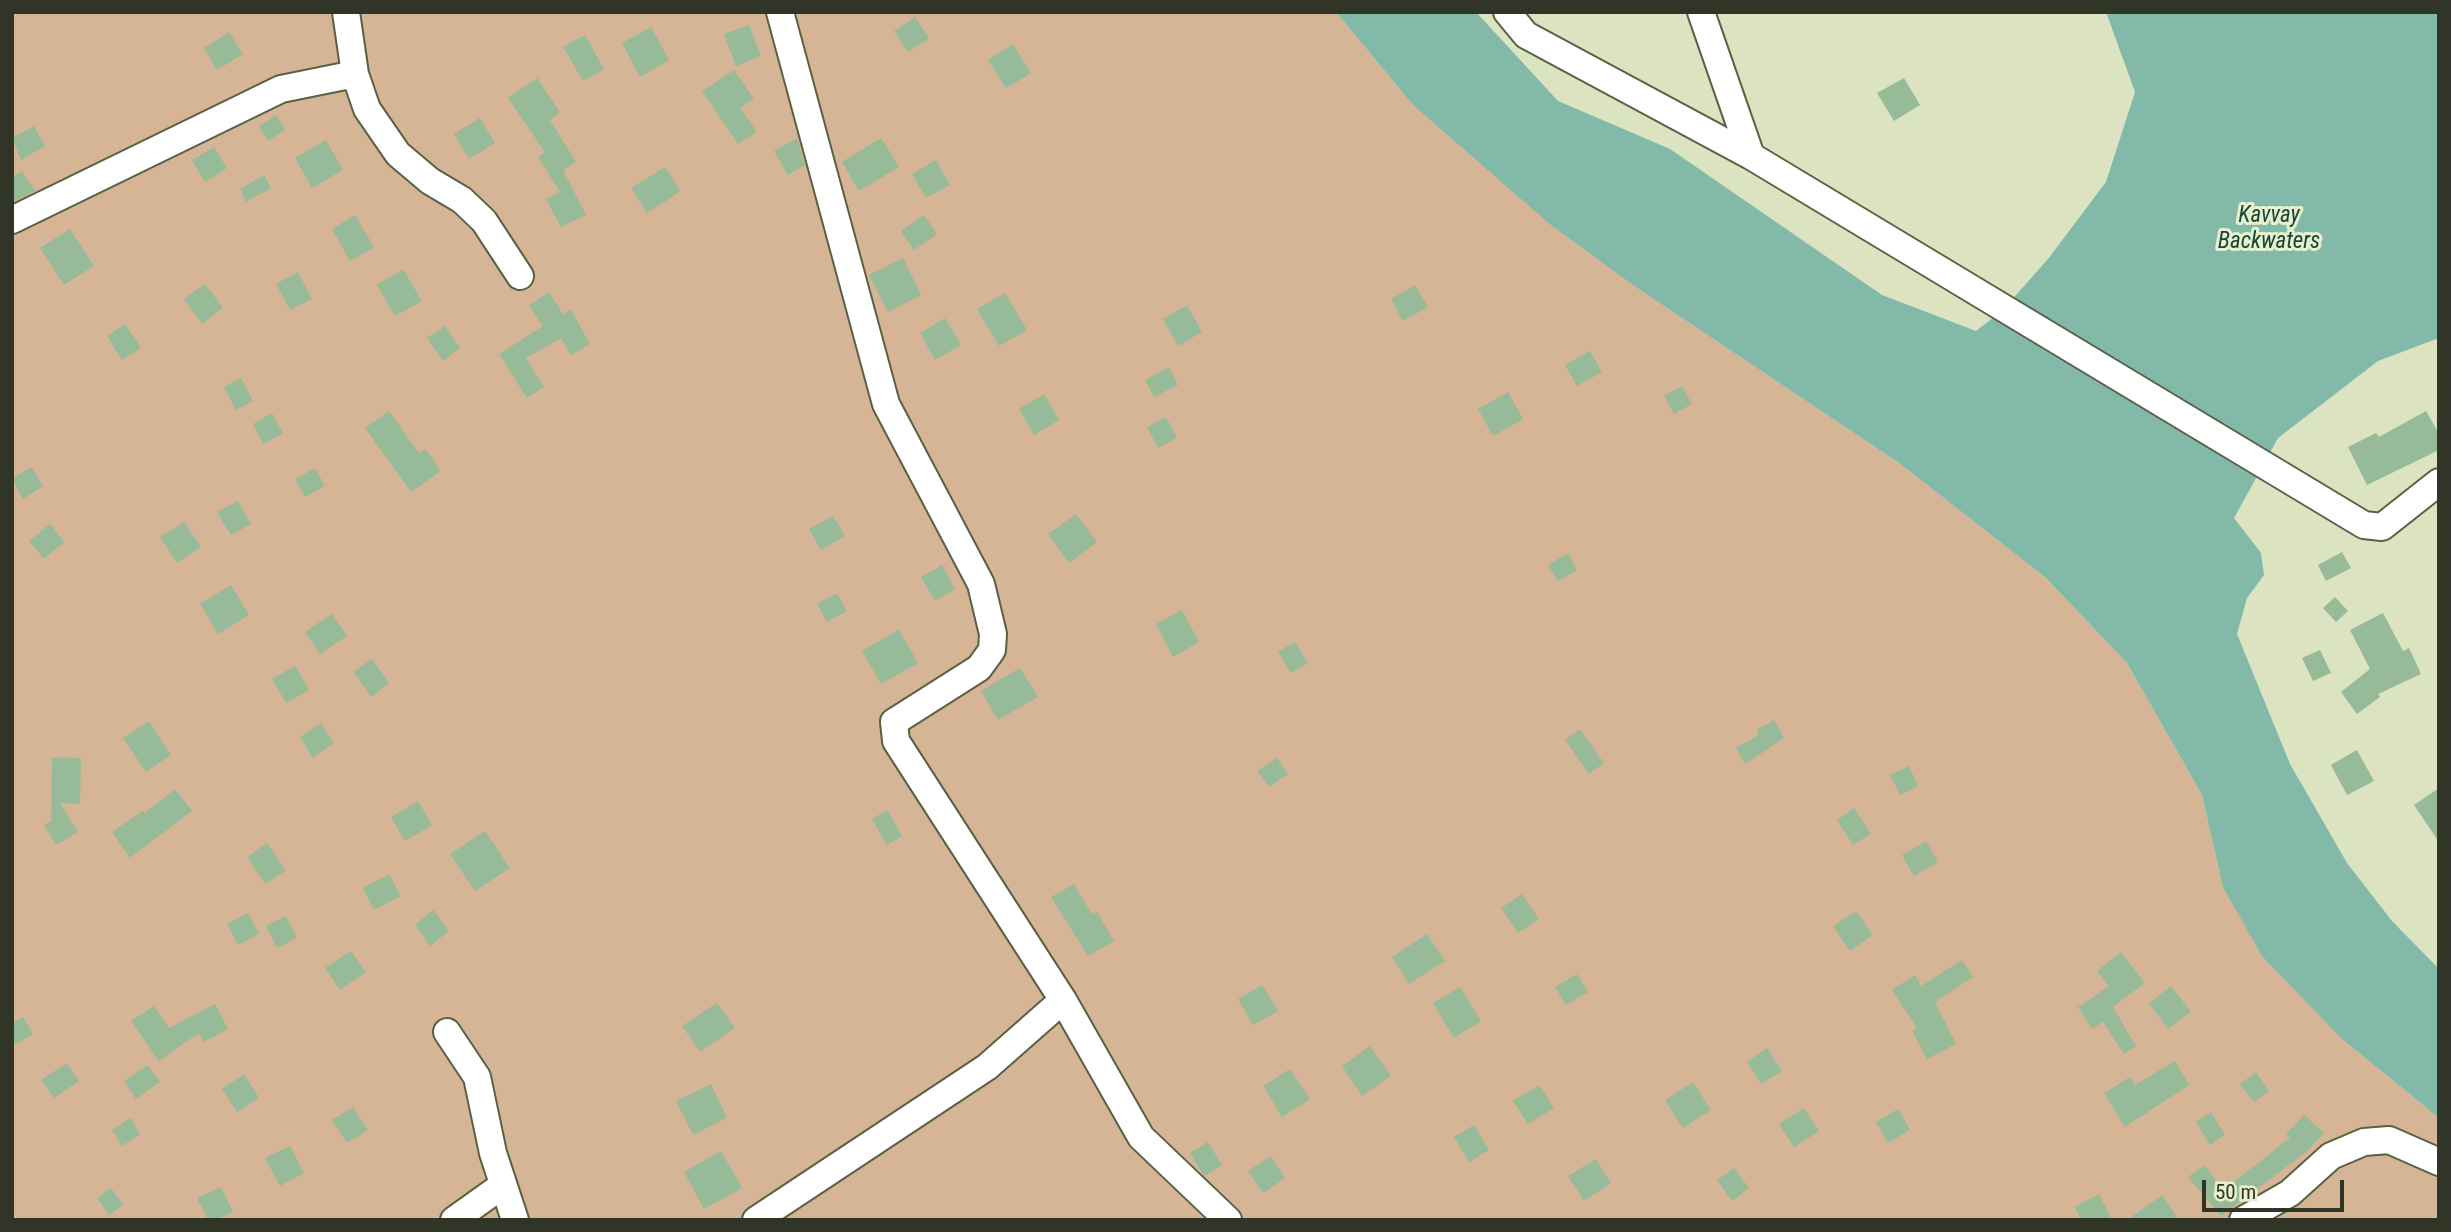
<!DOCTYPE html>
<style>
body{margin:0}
#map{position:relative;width:2451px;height:1232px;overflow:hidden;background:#dbe3c1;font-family:"Roboto Condensed",sans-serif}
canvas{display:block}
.frame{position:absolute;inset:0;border:14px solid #313527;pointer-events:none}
.scale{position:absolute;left:2202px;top:1180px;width:142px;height:32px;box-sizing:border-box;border:4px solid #313527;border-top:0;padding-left:9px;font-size:21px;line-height:24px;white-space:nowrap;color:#313527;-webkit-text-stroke:5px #e8f1ce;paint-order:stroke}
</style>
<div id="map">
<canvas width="2451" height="1232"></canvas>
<div class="frame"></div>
<div class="scale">50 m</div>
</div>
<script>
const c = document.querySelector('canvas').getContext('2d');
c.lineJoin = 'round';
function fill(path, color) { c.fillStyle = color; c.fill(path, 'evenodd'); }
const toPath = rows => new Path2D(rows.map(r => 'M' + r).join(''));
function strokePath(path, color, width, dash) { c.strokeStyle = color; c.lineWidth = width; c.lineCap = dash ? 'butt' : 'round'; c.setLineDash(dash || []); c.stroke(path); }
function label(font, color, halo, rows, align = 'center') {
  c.font = font + ' "Roboto Condensed",sans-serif'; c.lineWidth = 6; c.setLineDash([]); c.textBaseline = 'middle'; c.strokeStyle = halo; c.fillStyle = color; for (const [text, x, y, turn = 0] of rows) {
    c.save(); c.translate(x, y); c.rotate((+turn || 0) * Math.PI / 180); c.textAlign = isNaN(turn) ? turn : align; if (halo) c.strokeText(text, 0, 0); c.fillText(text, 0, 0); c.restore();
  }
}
const green = toPath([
 [12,12,1336,12,1413,105,1640,290,1899,463,2045,577,2127,663,2202,795,2223,887,2342,1039,2439,1118,2439,1220,12,1220]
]);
const water = toPath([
 [1336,12,1476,12,1558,101,1670,149,1882,295,1976,331,2002,311,2048,259,2106,182,2135,92,2106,12,2439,12,2439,338,2378,361,2278,438,2234,518,2261,553,2264,575,2247,598,2237,634,2290,764,2347,863,2392,921,2439,969,2439,1118,2342,1039,2262,956,2223,887,2202,795,2127,663,2045,577,1899,463,1640,290,1551,225,1413,105]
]);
const building = toPath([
 [915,17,929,38,908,52,894,31],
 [749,25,761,56,736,66,724,34],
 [651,27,669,60,640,77,622,43],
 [229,32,243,54,217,70,204,48],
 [585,35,604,69,583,81,563,47],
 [1013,44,1031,73,1006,88,988,60],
 [734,70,754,99,740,108,757,132,738,144,702,91],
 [537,78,560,112,550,120,576,162,563,170,586,215,561,227,546,199,560,192,538,157,545,152,508,98],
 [1904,78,1920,105,1894,121,1877,93],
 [276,115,285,130,268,141,259,126],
 [480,118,495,143,469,159,454,134],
 [34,126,45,146,21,160,12,138],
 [797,138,805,165,788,175,774,151],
 [881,138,899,167,859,191,842,162],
 [326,140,343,170,312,188,295,158],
 [214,147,227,168,205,182,192,160],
 [936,160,950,185,926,198,912,174],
 [665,167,681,191,647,213,631,188],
 [22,171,35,191,12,202,12,177],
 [264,175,271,188,246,202,240,189],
 [355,215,374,247,350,261,332,229],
 [924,215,937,234,914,250,901,231],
 [70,229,94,266,64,285,40,248],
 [903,258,921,295,888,312,869,275],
 [403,269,422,301,395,316,377,285],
 [298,272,312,299,290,310,276,284],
 [205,284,223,308,202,324,184,299],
 [1415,285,1428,307,1403,321,1391,299],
 [549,292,563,314,571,310,590,344,571,355,561,338,526,358,544,387,527,398,499,354,543,326,529,305],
 [1005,293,1027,330,999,346,977,309],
 [1187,305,1202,332,1178,346,1163,319],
 [945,318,961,345,935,360,920,333],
 [125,324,141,348,122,360,107,336],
 [445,326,460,348,443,361,427,338],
 [1590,351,1602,372,1577,386,1565,365],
 [1169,367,1178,385,1154,397,1145,380],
 [241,378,253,401,236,410,224,387],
 [1682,386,1692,404,1674,414,1664,396],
 [1508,392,1523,419,1493,436,1478,409],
 [1044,394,1059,420,1034,435,1019,409],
 [389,411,419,453,426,449,441,471,411,492,365,428],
 [2426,411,2439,434,2439,450,2367,485,2348,447,2376,433,2379,437],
 [272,413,283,433,263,444,253,424],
 [1166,417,1177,438,1158,448,1147,427],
 [31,467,43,486,23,499,12,479],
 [315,468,325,486,305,497,295,479],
 [238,501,251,524,231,535,217,512],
 [1076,514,1097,542,1069,563,1048,534],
 [833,516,845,536,821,550,809,529],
 [184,522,201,547,177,563,160,537],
 [50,524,64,542,44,559,29,541],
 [2342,552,2351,568,2326,581,2318,565],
 [1568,553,1577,570,1558,581,1548,565],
 [942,565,955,589,935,601,921,577],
 [231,585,249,615,218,634,200,604],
 [837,593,847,611,827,622,817,604],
 [2335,597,2348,611,2336,622,2323,608],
 [1182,610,1199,642,1173,657,1156,624],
 [2383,613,2403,651,2409,648,2421,674,2378,694,2380,697,2357,714,2341,692,2370,669,2350,630],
 [332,614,347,636,320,654,305,632],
 [899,630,918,663,881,684,862,651],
 [1295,642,1308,663,1291,673,1278,652],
 [2320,650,2331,673,2313,681,2302,658],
 [372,659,389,683,371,697,354,672],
 [295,666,309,690,286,703,272,679],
 [1020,668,1038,697,998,720,981,691],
 [1774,720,1784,738,1745,764,1736,748,1759,735,1756,730],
 [149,721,171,755,146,772,123,738],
 [321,723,334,743,313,758,300,737],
 [1580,729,1604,763,1589,774,1565,740],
 [2357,750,2374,781,2347,795,2331,765],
 [52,757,81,758,80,804,60,803,78,832,56,845,44,825,51,821],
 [1277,758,1288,774,1269,787,1257,771],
 [1909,766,1918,786,1900,795,1890,775],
 [2439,788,2439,842,2414,805],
 [175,789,192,811,130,858,112,832,143,811,145,813],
 [418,801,432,825,405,841,391,817],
 [1854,808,1871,834,1853,845,1837,820],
 [887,810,902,836,887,845,872,819],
 [485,831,510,868,475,891,450,854],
 [1926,841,1938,862,1914,876,1902,855],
 [267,843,286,870,265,884,247,857],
 [389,874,401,896,374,910,363,888],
 [1074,884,1092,914,1097,912,1114,941,1088,956,1051,897],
 [1522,894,1539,919,1518,933,1501,908],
 [433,910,449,931,430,946,415,925],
 [1856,911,1873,935,1850,951,1833,926],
 [248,913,259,934,238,945,227,924],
 [286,916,297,938,277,948,266,926],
 [1427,934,1445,961,1409,984,1392,957],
 [351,951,366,972,340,990,325,968],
 [2121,952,2145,983,2113,1007,2136,1046,2124,1054,2103,1022,2092,1029,2078,1007,2109,986,2097,971],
 [1962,960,1973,977,1935,1002,1956,1044,1927,1059,1912,1031,1917,1028,1892,990,1915,975,1921,986],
 [1577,974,1588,992,1566,1005,1555,987],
 [1262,985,1278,1011,1253,1025,1238,999],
 [2171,986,2191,1012,2168,1029,2149,1003],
 [1460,987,1481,1021,1454,1038,1433,1003],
 [717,1003,735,1028,700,1052,682,1026],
 [215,1004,228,1029,204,1042,199,1033,159,1061,131,1021,154,1006,169,1028],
 [23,1017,33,1034,12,1046,12,1023],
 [1370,1046,1391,1076,1362,1096,1342,1066],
 [1767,1048,1782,1071,1761,1084,1747,1062],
 [2175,1061,2189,1085,2125,1127,2104,1093,2130,1077,2135,1085],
 [67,1063,79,1081,54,1098,41,1080],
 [148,1065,160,1082,136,1099,124,1081],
 [1290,1069,1310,1099,1282,1117,1263,1086],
 [2256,1072,2269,1091,2254,1102,2240,1084],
 [244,1074,259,1098,237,1112,222,1089],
 [1693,1082,1711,1110,1683,1128,1665,1100],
 [711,1084,727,1118,693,1135,676,1101],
 [1539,1085,1554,1108,1528,1124,1513,1101],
 [353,1107,368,1130,347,1143,332,1120],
 [1804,1108,1819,1131,1794,1147,1779,1124],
 [1898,1109,1910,1130,1888,1143,1876,1122],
 [2211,1112,2225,1135,2210,1145,2196,1122],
 [2304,1115,2324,1133,2305,1153,2221,1216,2188,1177,2205,1165,2221,1189,2226,1185,2227,1187,2290,1138,2286,1134],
 [131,1118,140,1134,122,1146,112,1130],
 [1474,1125,1489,1150,1469,1162,1454,1137],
 [1208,1142,1222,1165,1204,1176,1190,1153],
 [290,1146,304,1173,280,1186,265,1158],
 [721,1151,742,1188,704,1209,684,1172],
 [1271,1156,1285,1178,1263,1193,1248,1171],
 [1596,1159,1611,1183,1584,1201,1568,1176],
 [1734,1168,1749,1188,1732,1201,1717,1180],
 [221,1187,233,1212,216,1220,208,1220,197,1198],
 [111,1188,123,1205,109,1215,97,1198],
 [2099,1194,2112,1220,2081,1220,2075,1207],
 [2162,1195,2179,1220,2127,1220]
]);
const minor = toPath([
 [346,12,355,74,367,109,398,154,430,181,462,200,484,221,520,276],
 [780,12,886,404,981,584,993,634,992,650,979,668,894,722,896,741,1063,1000,1141,1137,1228,1220],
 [1507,12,1526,35,1751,156,2364,525,2382,527,2439,482],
 [1701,12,1751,156],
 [12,220,281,89,355,74],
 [447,1032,477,1077,493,1153,515,1220],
 [454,1220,503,1185],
 [756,1220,987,1067,1063,1000],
 [2243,1220,2290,1193,2331,1156,2364,1142,2389,1140,2439,1162]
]);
const waterNames = [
 ["Kavvay",2269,216],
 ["Backwaters",2269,242]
];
fill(green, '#d6b597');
fill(water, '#83b9a9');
fill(building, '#97ba99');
strokePath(minor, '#5a6043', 30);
strokePath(minor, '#fff', 26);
label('italic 23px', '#17463b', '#e8f1ce', waterNames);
</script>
